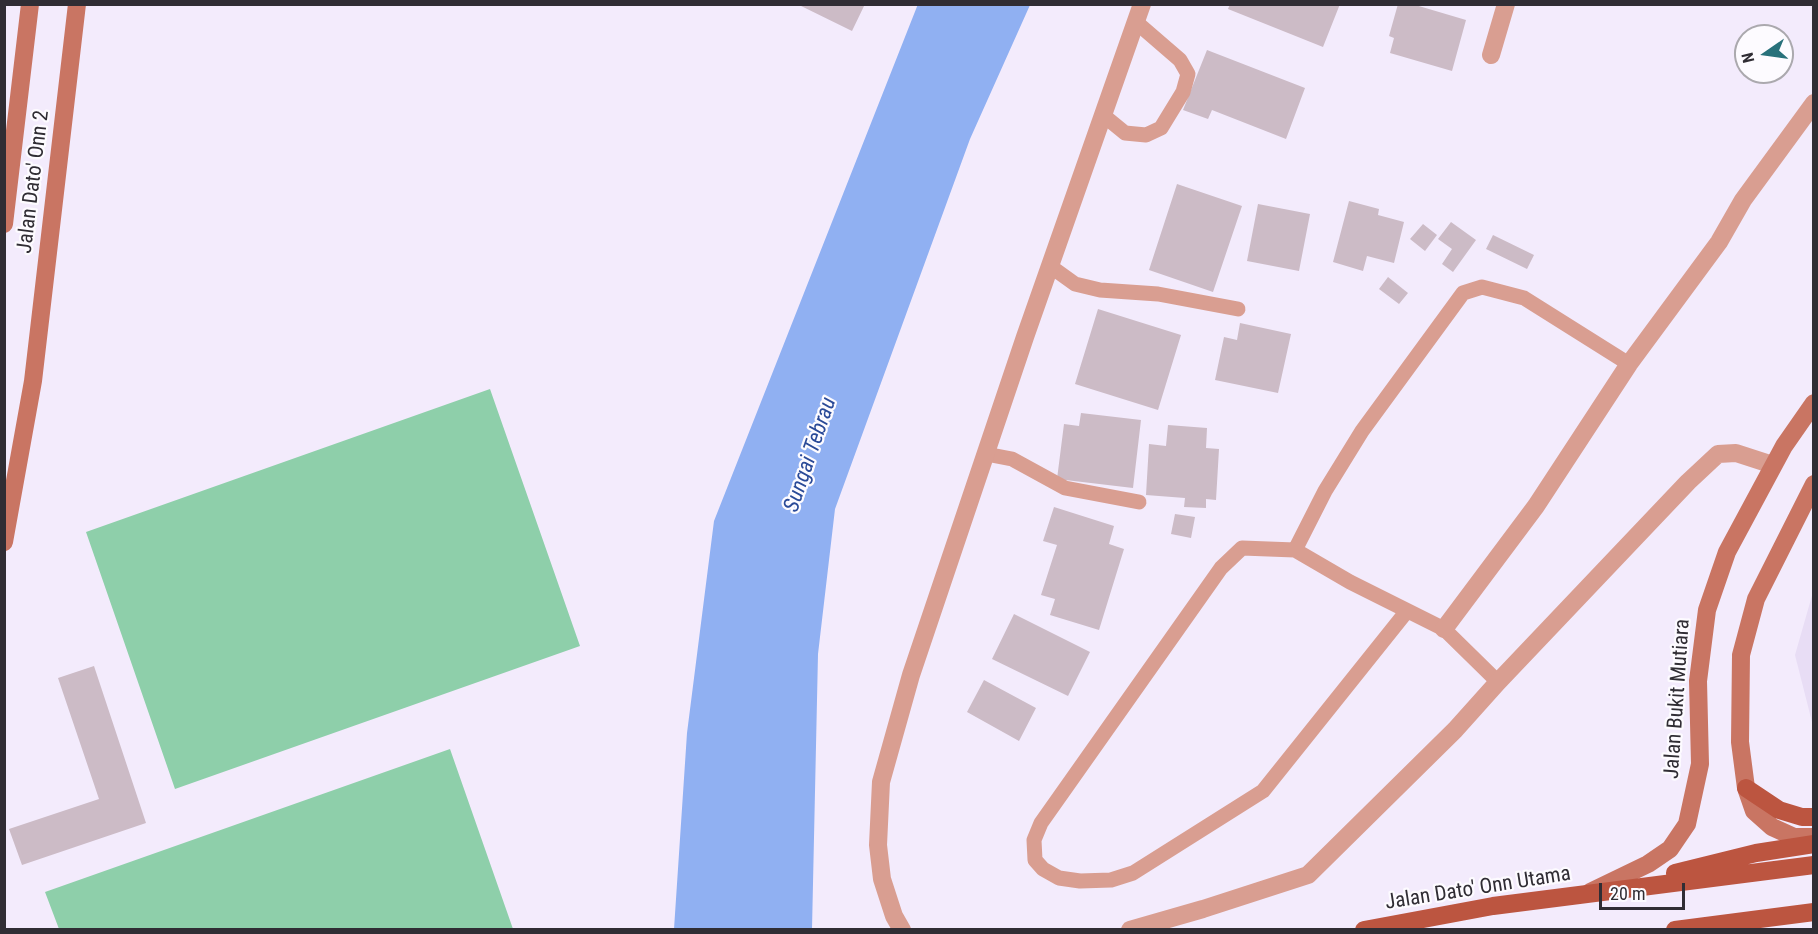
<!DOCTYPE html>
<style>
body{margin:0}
#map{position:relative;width:1818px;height:934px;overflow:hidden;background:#f3ebfc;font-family:"Roboto Condensed",sans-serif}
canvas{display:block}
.frame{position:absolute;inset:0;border:6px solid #302d34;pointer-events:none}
.north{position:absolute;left:1734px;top:24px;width:60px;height:60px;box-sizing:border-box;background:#fdfbff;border:2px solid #aba9ae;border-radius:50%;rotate:257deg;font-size:16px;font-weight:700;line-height:24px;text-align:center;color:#302d34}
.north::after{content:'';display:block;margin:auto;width:21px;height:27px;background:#28717b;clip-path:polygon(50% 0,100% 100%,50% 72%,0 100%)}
.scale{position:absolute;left:1599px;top:883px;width:86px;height:27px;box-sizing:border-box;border:3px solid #302d34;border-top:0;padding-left:8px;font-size:18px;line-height:21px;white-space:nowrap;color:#302d34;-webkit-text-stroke:4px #fdfbff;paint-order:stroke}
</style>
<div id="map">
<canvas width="1818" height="934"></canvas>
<div class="frame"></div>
<div class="north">N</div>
<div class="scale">20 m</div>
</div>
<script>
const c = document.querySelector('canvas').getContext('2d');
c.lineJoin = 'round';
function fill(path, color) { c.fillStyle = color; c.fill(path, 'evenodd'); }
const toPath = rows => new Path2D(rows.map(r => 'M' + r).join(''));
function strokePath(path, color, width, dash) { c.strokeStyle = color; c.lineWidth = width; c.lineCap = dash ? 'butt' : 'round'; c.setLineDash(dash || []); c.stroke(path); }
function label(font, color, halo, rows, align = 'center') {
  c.font = font + ' "Roboto Condensed",sans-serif'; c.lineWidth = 4.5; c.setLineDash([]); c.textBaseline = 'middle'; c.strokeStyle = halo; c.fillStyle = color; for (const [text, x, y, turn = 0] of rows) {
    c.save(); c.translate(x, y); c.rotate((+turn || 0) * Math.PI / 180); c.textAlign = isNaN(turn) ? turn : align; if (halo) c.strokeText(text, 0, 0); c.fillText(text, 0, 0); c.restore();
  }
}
const built = toPath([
 [1813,592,1813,726,1795,655]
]);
const green = toPath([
 [490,389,580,646,175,789,86,532],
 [450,749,513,929,59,929,45,892]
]);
const water = toPath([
 [918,4,1030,5,970,139,835,509,818,654,812,929,674,929,687,733,714,521]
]);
const building = toPath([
 [797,4,865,4,852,31],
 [1230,4,1340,4,1323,47,1228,9],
 [1398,4,1412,4,1466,20,1452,71,1390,53,1394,38,1389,36],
 [1207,50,1305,88,1286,139,1212,110,1208,119,1183,110],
 [1177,184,1242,206,1213,292,1149,270],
 [1349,201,1379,209,1378,215,1404,222,1394,263,1367,256,1363,271,1333,262],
 [1258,204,1310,214,1299,271,1247,261],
 [1451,222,1476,240,1453,272,1442,264,1452,249,1438,239],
 [1423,224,1437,235,1425,251,1410,239],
 [1493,235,1534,255,1527,269,1486,249],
 [1388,277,1408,293,1399,304,1379,289],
 [1098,309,1181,335,1158,410,1075,384],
 [1240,323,1291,334,1278,393,1215,380,1224,337,1237,340],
 [1081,413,1141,420,1133,488,1057,479,1064,424,1079,426],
 [1168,425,1207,428,1206,448,1219,449,1216,500,1206,499,1206,508,1184,507,1185,498,1146,495,1149,444,1166,446],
 [1054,507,1114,526,1109,544,1124,549,1099,630,1050,615,1055,599,1041,595,1057,545,1043,541],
 [1175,514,1195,517,1191,538,1171,534],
 [1014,614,1090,652,1068,696,992,659],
 [94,666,146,823,22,865,9,829,99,799,58,678],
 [984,680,1036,708,1019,741,967,712]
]);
const lane = toPath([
 [1103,115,1125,133,1146,135,1161,128,1183,92,1188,74,1180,60,1136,22],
 [1050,266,1075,284,1100,290,1158,294,1238,309],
 [986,454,1012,459,1065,488,1139,502],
 [1295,550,1325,491,1362,431,1463,293,1482,287,1524,298,1629,364],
 [1407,611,1263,791,1133,873,1111,880,1080,881,1059,878,1043,869,1035,860,1034,840,1041,823,1221,568,1242,548,1295,550,1350,582,1444,629,1498,682]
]);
const street = toPath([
 [1491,55,1506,4],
 [1444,629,1536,506,1629,364,1719,242,1743,200,1814,103],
 [902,930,894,916,882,879,878,845,881,782,911,675,1025,337,1142,4],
 [1130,930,1203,909,1308,875,1455,730,1498,682,1688,482,1718,454,1736,453,1773,465]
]);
const secondary = toPath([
 [4,224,30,4],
 [1814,484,1756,599,1741,655,1740,742,1746,788,1754,811,1772,827,1794,837,1814,837],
 [4,542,33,381,77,4],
 [1590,892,1648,864,1670,849,1687,824,1700,764,1698,681,1707,610,1727,552,1784,446,1814,403]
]);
const primary = toPath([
 [1746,788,1779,810,1802,817,1814,817],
 [1675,873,1756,853,1814,844],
 [1364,930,1493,906,1814,865],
 [1675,930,1814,912]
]);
const streetNames = [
 ["Jalan Dato' Onn 2",34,182,-83],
 ["Jalan Bukit Mutiara",1678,699,-86],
 ["Jalan Dato' Onn Utama",1478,889,-9]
];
const waterNames = [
 ["Sungai Tebrau",811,455,-71]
];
fill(built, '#e8ddf5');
fill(green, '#8ecfaa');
fill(water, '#90b0f2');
fill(building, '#ccbbc6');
strokePath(lane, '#d99e91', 15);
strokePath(street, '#d99e91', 18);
strokePath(secondary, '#c97563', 18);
strokePath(primary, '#bc5540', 18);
label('21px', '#302d34', '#fdfbff', streetNames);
label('italic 22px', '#2a4a98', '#fdfbff', waterNames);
</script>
